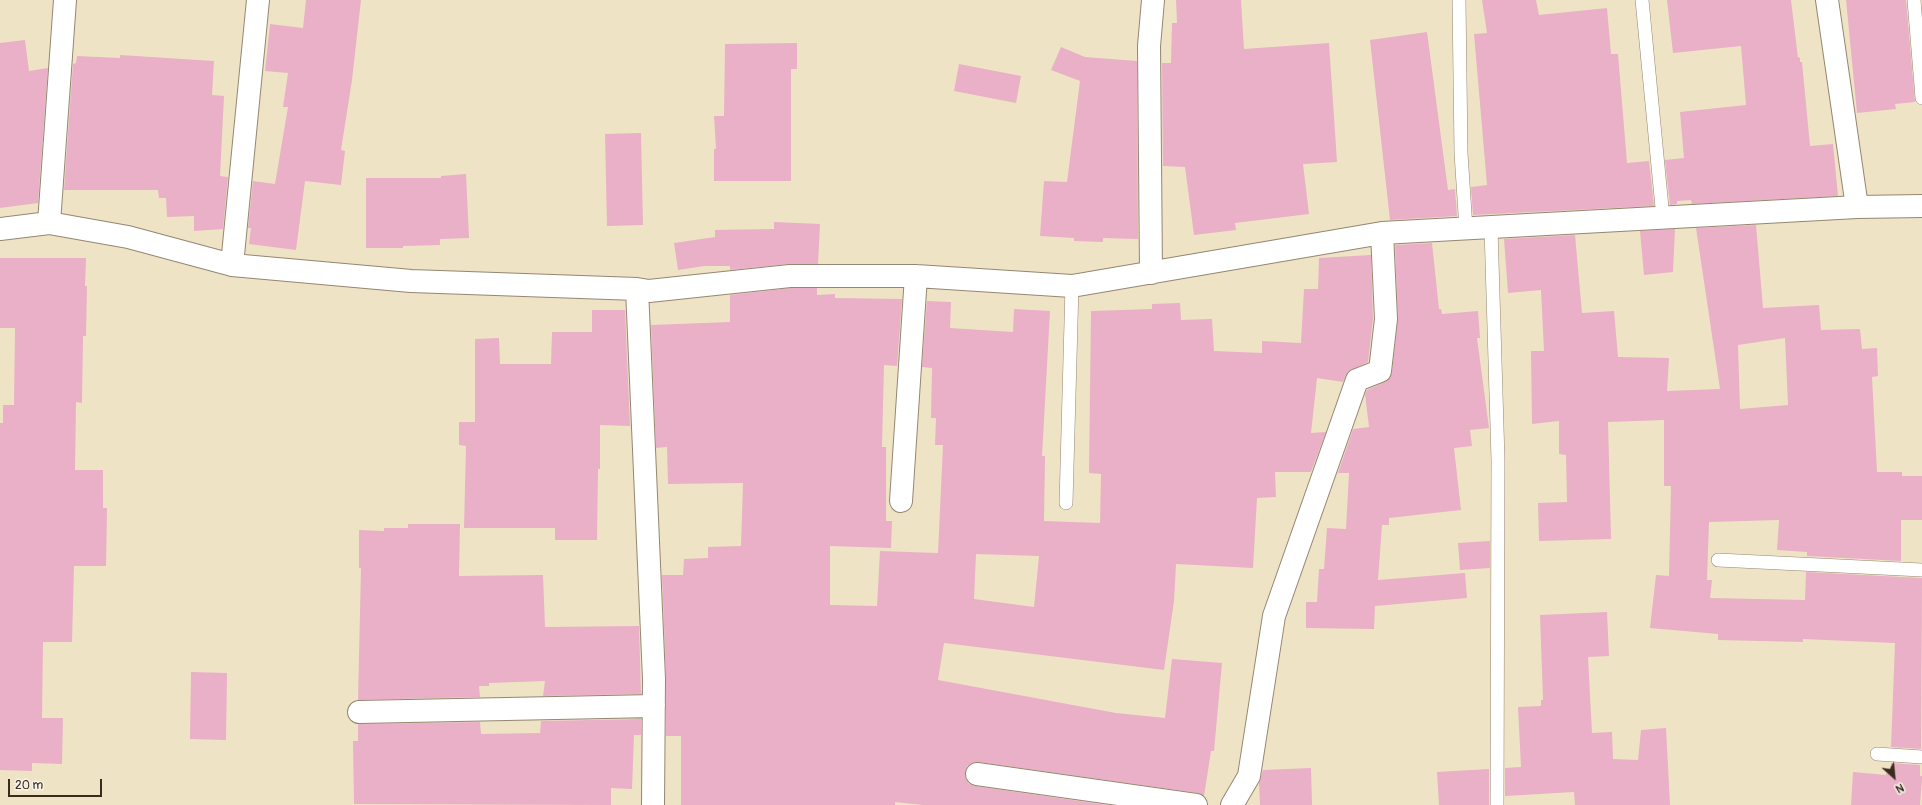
<!DOCTYPE html>
<style>
body{margin:0}
#map{position:relative;width:1922px;height:805px;overflow:hidden;background:#efe3c6;font-family:Pangolin,sans-serif}
canvas{display:block}
.north{position:absolute;left:1874px;top:757px;width:40px;height:40px;-webkit-text-stroke:3px #f7f3e8;paint-order:stroke;rotate:153deg;font-size:11px;font-weight:700;line-height:16px;text-align:center;color:#3b2a1e}
.north::after{content:'';display:block;margin:auto;width:14px;height:18px;background:#3b2a1e;clip-path:polygon(50% 0,100% 100%,50% 72%,0 100%)}
.scale{position:absolute;left:8px;top:779px;width:94px;height:18px;box-sizing:border-box;border:2px solid #3b2a1e;border-top:0;padding-left:5px;font-size:12px;line-height:14px;white-space:nowrap;color:#3b2a1e;-webkit-text-stroke:3px #f7f3e8;paint-order:stroke}
</style>
<div id="map">
<canvas width="1922" height="805"></canvas>
<div class="north">N</div>
<div class="scale">20 m</div>
</div>
<script>
const c = document.querySelector('canvas').getContext('2d');
c.lineJoin = 'round';
function fill(path, color) { c.fillStyle = color; c.fill(path, 'evenodd'); }
const toPath = rows => new Path2D(rows.map(r => 'M' + r).join(''));
function strokePath(path, color, width, dash) { c.strokeStyle = color; c.lineWidth = width; c.lineCap = dash ? 'butt' : 'round'; c.setLineDash(dash || []); c.stroke(path); }
const building = toPath([
 [306,0,361,0,352,80,341,150,345,151,341,185,305,181,296,250,249,244,251,228,248,228,253,181,275,184,288,107,283,107,288,73,265,71,270,24,303,28],
 [1176,0,1241,0,1244,49,1329,43,1337,162,1303,164,1309,214,1235,223,1236,230,1194,235,1185,167,1163,166,1162,63,1171,63,1172,23,1177,23],
 [1482,0,1536,0,1539,15,1607,8,1611,54,1618,54,1627,163,1649,161,1654,206,1473,215,1471,187,1487,185,1474,34,1487,33],
 [1667,0,1791,0,1798,58,1800,57,1800,62,1802,62,1810,146,1833,144,1838,196,1692,204,1691,200,1677,201,1677,204,1670,205,1665,160,1684,158,1680,112,1746,105,1741,46,1673,53],
 [1846,0,1906,0,1915,102,1895,104,1896,109,1857,113],
 [1427,32,1448,190,1455,189,1457,216,1390,220,1370,40],
 [25,40,29,71,48,68,38,203,0,208,0,43],
 [797,43,797,69,791,69,791,181,714,181,714,149,716,149,714,116,724,116,725,44],
 [1061,47,1085,57,1137,61,1138,239,1103,238,1103,242,1074,241,1074,238,1040,236,1044,181,1067,182,1080,81,1051,70],
 [120,55,214,61,212,95,224,96,220,176,228,177,223,229,194,231,194,216,167,217,166,198,159,198,158,190,64,190,73,64,76,63,77,56,120,58],
 [959,64,1021,76,1016,103,954,91],
 [641,133,643,225,607,226,605,134],
 [466,174,469,238,440,239,440,245,403,246,403,248,366,248,366,178,441,178,441,176],
 [774,222,820,224,818,264,789,264,730,270,730,266,704,266,678,270,674,243,715,237,715,230,774,229],
 [1756,225,1763,308,1819,305,1821,330,1860,329,1862,349,1877,348,1878,376,1872,377,1877,472,1902,472,1902,476,1922,476,1922,520,1901,520,1901,561,1807,556,1807,552,1777,550,1779,520,1709,522,1707,580,1712,580,1710,598,1805,600,1806,572,1922,578,1921,749,1891,747,1895,643,1803,639,1803,642,1718,640,1718,634,1650,628,1656,575,1669,576,1671,486,1664,486,1664,420,1608,422,1611,539,1539,541,1538,503,1567,502,1566,455,1559,454,1559,421,1532,424,1531,351,1544,351,1541,290,1508,293,1504,239,1575,235,1582,313,1614,311,1618,357,1669,358,1667,391,1720,389,1696,228],
 [1785,338,1788,405,1740,409,1738,345],
 [1675,229,1673,272,1644,275,1640,231],
 [1432,243,1439,309,1441,309,1442,314,1478,311,1480,338,1477,338,1489,428,1470,430,1472,446,1454,448,1461,510,1389,518,1389,525,1382,525,1378,580,1465,573,1467,598,1375,606,1374,629,1306,628,1306,602,1317,602,1319,569,1324,569,1327,528,1346,529,1349,473,1338,473,1353,429,1369,427,1365,394,1367,390,1385,382,1390,378,1392,372,1398,319,1395,245],
 [1371,255,1373,319,1368,362,1348,371,1343,382,1317,378,1311,433,1326,432,1311,472,1275,472,1276,497,1257,498,1253,568,1176,564,1174,601,1164,670,944,643,938,680,1116,713,1165,718,1172,659,1222,663,1214,751,1211,751,1204,796,1198,793,978,762,972,763,967,766,965,773,966,779,969,784,975,786,1107,805,923,805,895,802,895,805,681,805,681,736,666,736,666,678,662,575,683,575,684,559,708,558,708,547,741,546,743,483,668,484,667,447,656,448,651,325,730,322,730,295,791,288,817,288,817,295,835,294,835,298,902,299,897,366,884,365,882,447,886,447,886,521,892,521,891,548,830,546,830,605,877,606,880,551,938,553,943,445,935,445,936,418,931,418,932,368,922,367,927,301,951,302,950,328,1013,332,1014,309,1050,311,1042,456,1045,456,1044,521,1100,523,1101,474,1089,473,1091,311,1152,309,1152,304,1180,303,1181,320,1212,319,1214,351,1262,353,1262,341,1301,343,1304,289,1318,289,1319,258],
 [976,554,1039,556,1034,607,974,599],
 [0,258,86,258,85,286,87,286,86,336,83,336,82,403,76,402,75,470,103,470,103,508,107,508,106,566,74,566,72,642,43,642,42,718,63,718,62,764,32,763,32,771,0,770,0,423,3,423,3,405,14,405,15,328,0,328],
 [592,310,625,310,630,426,600,425,600,469,598,469,597,540,555,540,555,528,464,528,466,446,459,445,459,422,475,422,475,339,499,338,500,364,551,364,552,332,592,332],
 [408,524,460,524,459,576,543,575,545,627,639,626,641,694,543,696,545,681,489,683,489,686,479,686,480,697,358,700,361,568,359,568,359,530,384,531,384,528,408,528],
 [1490,541,1490,568,1460,570,1458,543],
 [1607,612,1609,656,1588,657,1592,733,1612,732,1613,759,1638,760,1641,730,1666,728,1670,805,1575,805,1574,792,1505,796,1505,768,1521,767,1518,707,1541,706,1541,700,1543,700,1540,615],
 [191,672,227,673,226,740,190,739],
 [641,719,641,735,634,735,632,789,611,788,611,805,354,804,353,741,358,741,358,724,480,722,481,734,540,733,541,721],
 [1891,763,1920,765,1920,776,1922,776,1922,778,1920,805,1851,805,1853,772,1886,775,1886,773,1890,774],
 [1311,768,1312,805,1260,805,1259,783,1263,770],
 [1489,769,1489,805,1439,805,1437,772]
]);
const service = toPath([
 [1459,0,1461,153,1466,229],
 [1642,0,1663,218],
 [1914,0,1922,98],
 [1491,228,1498,460,1497,805],
 [1066,503,1072,286],
 [1718,560,1922,570],
 [1877,754,1922,757]
]);
const minor = toPath([
 [1827,0,1857,207],
 [49,223,65,0],
 [0,229,49,223,128,237,232,265,411,281,637,289,649,291,790,276,916,276,1072,286,1382,233,1857,207,1922,206],
 [232,265,258,0],
 [1151,273,1149,46,1153,0],
 [637,289,654,679,653,805],
 [901,501,916,276],
 [359,712,654,706],
 [977,774,1196,805],
 [1232,805,1249,776,1274,616,1357,380,1380,371,1386,319,1382,233]
]);
fill(building, '#e9b0c7');
strokePath(service, '#958672', 14);
strokePath(minor, '#958672', 24);
strokePath(service, '#fff', 13);
strokePath(minor, '#fff', 22);
</script>
